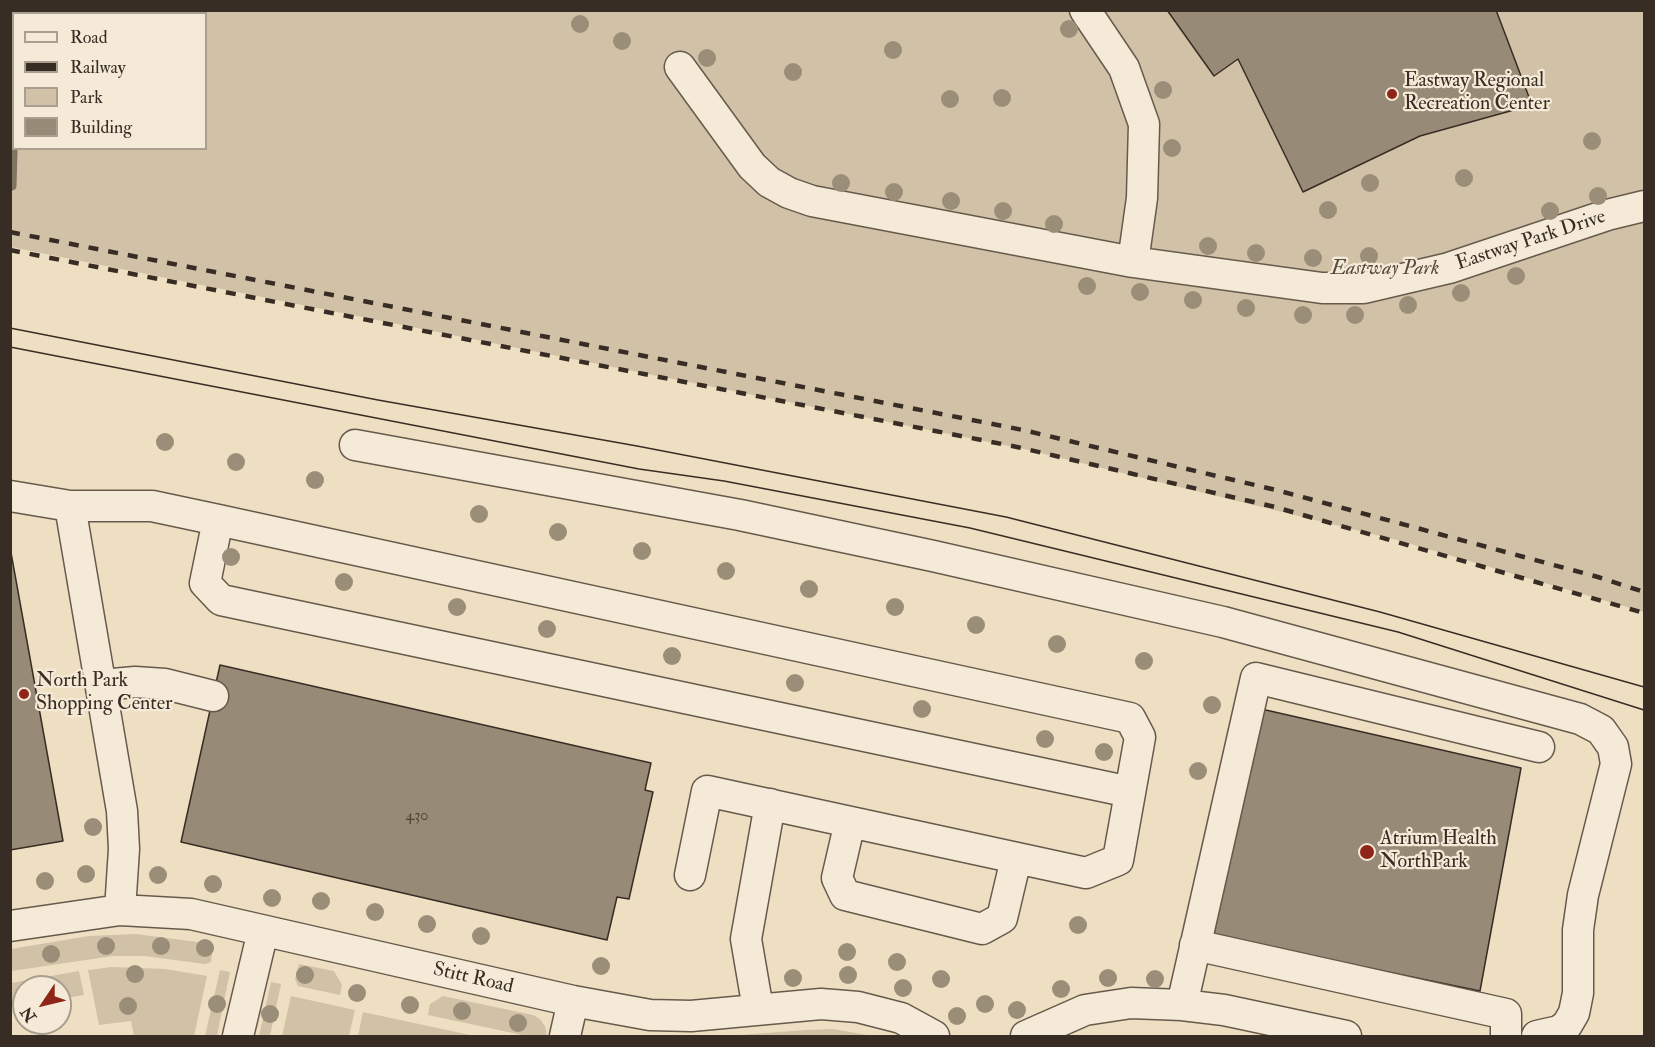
<!DOCTYPE html>
<style>
body{margin:0}
#map{position:relative;width:1655px;height:1047px;overflow:hidden;background:#efdfc2;font-family:"IM FELL Double Pica",serif}
canvas{display:block}
.frame{position:absolute;inset:0;border:12px solid #382d24;pointer-events:none}
.legend{position:absolute;left:12px;top:12px;width:195px;height:138px;box-sizing:border-box;background:#f5ead7;border:2px solid #a99e8f;margin:0;padding:8px 10px;list-style:none;font-size:18px;color:#382d24}
.legend li{display:flex;align-items:center;gap:12px;height:30px}
.legend b{width:30px;border:2px solid #a99e8f}
.north{position:absolute;left:12px;top:975px;width:60px;height:60px;box-sizing:border-box;background:#f5ead7;border:2px solid #a99e8f;border-radius:50%;rotate:235deg;font-size:16px;font-weight:700;line-height:24px;text-align:center;color:#382d24}
.north::after{content:'';display:block;margin:auto;width:21px;height:27px;background:#8f2418;clip-path:polygon(50% 0,100% 100%,50% 72%,0 100%)}
</style>
<div id="map">
<canvas width="1655" height="1047"></canvas>
<div class="frame"></div>
<ul class="legend">
<li><b style="height:8px;background:#f5ead7"></b>Road</li>
<li><b style="height:8px;background:#382d24"></b>Railway</li>
<li><b style="height:16px;background:#d0c1a7"></b>Park</li>
<li><b style="height:16px;background:#978a76"></b>Building</li>
</ul>
<div class="north">N</div>
</div>
<script>
const c = document.querySelector('canvas').getContext('2d');
c.lineJoin = 'round';
function fill(path, color) { c.fillStyle = color; c.fill(path, 'evenodd'); }
const toPath = rows => new Path2D(rows.map(r => 'M' + r).join(''));
function strokePath(path, color, width, dash) { c.strokeStyle = color; c.lineWidth = width; c.lineCap = dash ? 'butt' : 'round'; c.setLineDash(dash || []); c.stroke(path); }
function label(font, color, halo, rows, align = 'center') {
  c.font = font + ' "IM FELL Double Pica",serif'; c.lineWidth = 4.5; c.setLineDash([]); c.textBaseline = 'middle'; c.strokeStyle = halo; c.fillStyle = color; for (const [text, x, y, turn = 0] of rows) {
    c.save(); c.translate(x, y); c.rotate((+turn || 0) * Math.PI / 180); c.textAlign = isNaN(turn) ? turn : align; if (halo) c.strokeText(text, 0, 0); c.fillText(text, 0, 0); c.restore();
  }
}
const green = toPath([
 [10,11,1644,11,1644,612,1397,540,1024,449,11,247],
 [14,14,206,14,206,148,14,148],
 [136,934,213,944,211,962,205,964,144,956,113,956,11,971,11,949,89,936],
 [299,964,334,971,342,985,340,995,298,986,295,979],
 [112,967,165,969,207,976,194,1036,134,1036,131,1021,99,1025,88,970],
 [220,970,230,972,217,1036,205,1036],
 [79,971,84,995,60,999,60,987,24,987,24,1005,11,1007,11,983],
 [271,982,281,984,270,1036,259,1036],
 [291,996,355,1010,349,1036,282,1036],
 [443,996,533,1015,540,1019,545,1026,547,1036,527,1036,428,1015,430,1004],
 [363,1012,475,1036,358,1036],
 [833,1029,873,1036,726,1036,806,1030]
]);
const stream = toPath([
 [15,14,15,10],
 [12,186,14,115]
]);
const building = toPath([
 [1167,10,1496,10,1532,105,1420,136,1303,192,1238,59,1214,76,1167,10],
 [10,547,63,841,10,850,10,547],
 [220,665,651,763,645,790,653,792,629,899,617,897,607,940,181,842,220,665],
 [1257,708,1521,768,1480,991,1213,936,1257,708]
]);
const minor = toPath([
 [1085,10,1124,68,1144,124,1142,198,1133,262],
 [680,67,752,166,769,182,789,193,812,201,1133,262,1322,288,1364,288,1449,268,1607,215,1644,206],
 [355,445,740,515,933,556,1223,622,1580,719,1601,730,1613,747,1616,764,1583,895,1578,930,1578,993,1574,1013,1567,1025,1559,1031,1537,1036],
 [10,496,70,506,122,811,124,849,120,910],
 [70,506,152,506,218,520,1130,718,1140,737,1118,860,1086,873,707,791,690,875],
 [218,520,205,583,221,600,1130,792],
 [101,685,135,682,165,684,213,696],
 [850,822,837,878,845,895,982,929,1002,918,1016,859],
 [10,926,120,910,191,914,573,1001,650,1015,691,1016,821,1004,858,1007,901,1018,934,1036],
 [1195,945,1506,1014,1506,1036],
 [1182,1005,1256,678,1539,747],
 [758,1009,746,939,770,804],
 [238,1036,263,931],
 [565,1036,573,1001],
 [1026,1036,1085,1010,1131,1003,1182,1005,1224,1010,1346,1036]
]);
const tram = toPath([
 [10,328,378,400,637,446,1006,517,1380,612,1644,687],
 [10,347,639,469,724,481,970,528,1398,632,1644,710]
]);
const rail = toPath([
 [10,232,1023,430,1280,491,1598,577,1644,592],
 [10,250,1017,447,1275,507,1644,613]
]);
const trees = [
 [580,24],
 [1069,29],
 [622,41],
 [893,50],
 [707,58],
 [793,72],
 [1163,90],
 [1002,98],
 [950,99],
 [1592,141],
 [1172,148],
 [1464,178],
 [841,183],
 [1370,183],
 [894,192],
 [1598,196],
 [951,201],
 [1328,210],
 [1003,211],
 [1550,211],
 [1054,224],
 [1208,246],
 [1256,253],
 [1369,256],
 [1313,258],
 [1516,276],
 [1087,286],
 [1140,292],
 [1461,293],
 [1193,300],
 [1408,305],
 [1246,308],
 [1303,315],
 [1355,315],
 [165,442],
 [236,462],
 [315,480],
 [479,514],
 [558,532],
 [642,551],
 [231,557],
 [726,571],
 [344,582],
 [809,589],
 [457,607],
 [895,607],
 [976,625],
 [547,629],
 [1057,644],
 [672,656],
 [1144,661],
 [795,683],
 [1212,705],
 [922,709],
 [1045,739],
 [1104,752],
 [1198,771],
 [93,827],
 [86,874],
 [158,875],
 [45,881],
 [213,884],
 [272,898],
 [321,901],
 [375,912],
 [427,924],
 [1078,925],
 [481,936],
 [106,946],
 [161,946],
 [205,948],
 [847,952],
 [51,954],
 [897,962],
 [601,966],
 [135,974],
 [305,975],
 [848,975],
 [793,978],
 [1108,978],
 [941,979],
 [1155,979],
 [903,988],
 [1061,989],
 [357,993],
 [217,1004],
 [985,1004],
 [410,1005],
 [128,1006],
 [1017,1010],
 [462,1011],
 [270,1014],
 [957,1016],
 [518,1023]
];
const markers = [
 [1392,94,6,"#8f2418"],
 [24,694,6,"#8f2418"],
 [1367,852,8,"#8f2418"]
];
const numberNames = [
 ["430",417,817]
];
const poiNames = [
 ["Eastway Regional",1404,82],
 ["Recreation Center",1404,105],
 ["North Park",36,682],
 ["Shopping Center",36,705],
 ["Atrium Health",1380,840],
 ["NorthPark",1380,863]
];
const streetNames = [
 ["Eastway Park Drive",1531,241,-18],
 ["Stitt Road",473,979,13]
];
const parkNames = [
 ["Eastway Park",1385,270]
];
fill(green, '#d0c1a7');
strokePath(stream, '#817362', 9);
fill(building, '#978a76');
strokePath(building, '#382d24', 1.5);
strokePath(minor, '#665a4c', 33);
strokePath(minor, '#f5ead7', 30);
strokePath(tram, '#382d24', 1.5);
strokePath(rail, '#382d24', 4.5, [10, 10]);
c.fillStyle = '#9b8e79';
for (const [x, y] of trees) { c.beginPath(); c.arc(x, y, 9, 0, 2 * Math.PI); c.fill(); }
for (const [x, y, r, color] of markers) { const dot = new Path2D(); dot.arc(x, y, r, 0, 2 * Math.PI); c.fillStyle = color; c.fill(dot); strokePath(dot, '#f5ead7', 2); }
label('16px', '#504438', null, numberNames);
label('20px', '#382d24', '#f5ead7', poiNames, 'left');
label('20px', '#382d24', '#f5ead7', streetNames);
label('italic 20px', '#564b3e', '#f5ead7', parkNames);
</script>
